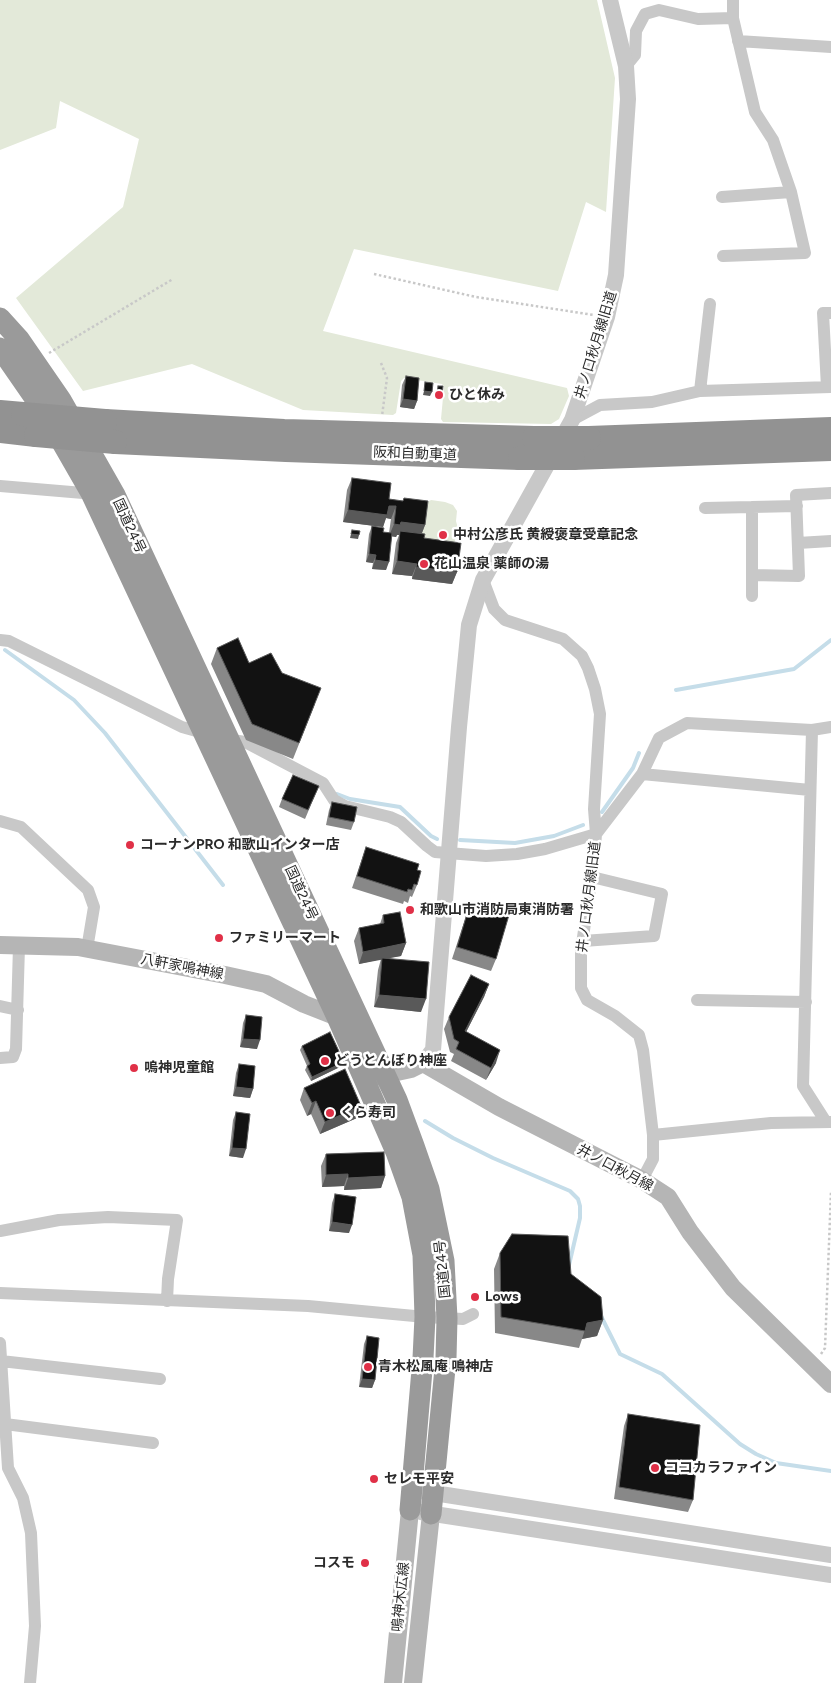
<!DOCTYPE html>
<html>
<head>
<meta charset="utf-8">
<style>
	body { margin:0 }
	canvas { display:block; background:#fff }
</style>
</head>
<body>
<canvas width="831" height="1683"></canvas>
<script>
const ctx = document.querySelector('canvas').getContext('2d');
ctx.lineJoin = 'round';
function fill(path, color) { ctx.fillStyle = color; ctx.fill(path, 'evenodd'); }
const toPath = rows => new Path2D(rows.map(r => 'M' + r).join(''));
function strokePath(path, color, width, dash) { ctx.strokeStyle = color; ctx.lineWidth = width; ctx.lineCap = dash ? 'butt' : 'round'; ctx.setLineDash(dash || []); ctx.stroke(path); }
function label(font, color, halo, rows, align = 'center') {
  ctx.font = font + ' Figtree,"Noto Sans JP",sans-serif'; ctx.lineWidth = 5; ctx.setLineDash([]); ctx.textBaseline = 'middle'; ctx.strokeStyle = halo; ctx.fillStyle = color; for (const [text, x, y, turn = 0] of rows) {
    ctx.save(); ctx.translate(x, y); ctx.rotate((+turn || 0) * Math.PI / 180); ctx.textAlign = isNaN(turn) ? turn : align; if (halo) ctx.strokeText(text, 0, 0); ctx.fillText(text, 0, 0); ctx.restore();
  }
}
const green = toPath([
	[0,0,597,0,615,78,606,212,586,202,558,291,354,249,323,331,567,388,569,396,559,419,551,424,443,422,441,419,444,387,442,384,404,378,401,381,396,413,393,415,303,410,192,364,83,391,16,298,123,207,139,139,60,101,56,128,0,150],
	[431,500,445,502,453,505,457,511,456,521,458,529,454,544,420,544,425,504]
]);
const stream = toPath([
	[5,650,74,700,105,733,223,885],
	[676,690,794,669,831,640],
	[337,794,350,799,400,807,431,836,437,839],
	[602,812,633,768,639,753],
	[460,840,515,843,554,836,583,825],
	[425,1121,453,1138,493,1158,570,1191,578,1199,580,1206,580,1218,569,1265],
	[601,1316,620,1354,662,1374,740,1444,756,1454,776,1463,831,1471]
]);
const path = toPath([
	[374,274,476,297,594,315],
	[49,353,173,279],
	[381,363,387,378,382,416],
	[821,1354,825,1348,831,1191]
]);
const minor = toPath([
	[738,41,831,47],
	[626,66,635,55,636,31,645,14,659,10,698,19,733,18],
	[722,197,791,192],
	[723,256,805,253,791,192,773,140,755,112,733,18,733,0],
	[827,387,823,313,831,313],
	[700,391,710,304],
	[572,420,600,405,652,402,700,391,831,387],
	[0,486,95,494],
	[797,506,752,507,752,575,799,576,796,495,831,493],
	[705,508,752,507],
	[798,543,831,541],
	[483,580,494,609,505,620,563,639,582,656,588,668,595,689,600,714,594,809,596,834,594,861,581,951,581,988,587,1000,615,1016,639,1035,643,1050,653,1135,653,1159,642,1180],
	[752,596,752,575],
	[0,640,9,641,182,727,207,734],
	[812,730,803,1086,826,1122],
	[226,739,245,742,323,783,334,800,345,806,390,817,401,822,427,846,435,852,486,856,517,854,545,849,596,834,642,774,659,738,687,723,812,730,831,727],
	[642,774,810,790],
	[0,821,21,827,88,890,94,907,87,949],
	[583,941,654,936,662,894,592,877],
	[697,1000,806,1002],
	[0,1006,18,1010],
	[0,1058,13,1057,16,1049,19,946],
	[653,1135,771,1123,831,1122],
	[0,1231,59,1220,108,1217,177,1220,168,1279,167,1301],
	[0,1293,308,1306,425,1317,463,1319,473,1314],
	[0,1343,8,1468,23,1498,31,1533,35,1626,30,1683],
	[1,1361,160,1379],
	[5,1424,153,1443]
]);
const tertiary = toPath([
	[423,1063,433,1050,459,727,469,625,483,580,572,420,607,317,616,275,628,99,626,66,610,0],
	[421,1491,831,1555],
	[421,1512,831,1575]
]);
const secondary = toPath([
	[0,945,78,947,225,975,266,984,304,1004,337,1017,346,1015],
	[374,1077,411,1069,423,1063,499,1107,642,1180,668,1197,690,1232,733,1288,831,1384],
	[393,1683,410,1510],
	[413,1683,431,1514]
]);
const trunk = toPath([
	[0,318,19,339,61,400,115,495,397,1100,414,1146,429,1189,444,1261,447,1318,446,1358,431,1514],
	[0,348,45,413,91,493,337,1017,396,1152,412,1197,423,1255,425,1317,423,1358,410,1510]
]);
const motorway = toPath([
	[0,412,23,414],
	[105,421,284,431,534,438],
	[0,431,36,435],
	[589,438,831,429],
	[115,442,286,450,520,458],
	[573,458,831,449]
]);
const motorwayBridge = toPath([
	[23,414,105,421],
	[36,435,115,442],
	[534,438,589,438],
	[520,458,573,458]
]);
const wall = toPath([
	[406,376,417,401,414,409,400,407,402,385],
	[352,478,389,499,403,501,404,498,425,525,422,533,424,538,457,572,452,584,412,579,412,576,392,574,396,543,399,535,397,535,396,537,392,536,386,570,372,569,373,563,366,562,369,534,372,526,383,532,389,533,391,519,386,518,383,527,343,522,347,490],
	[217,648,249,663,282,673,315,704,293,759,246,740,211,664],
	[319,786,305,819,279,807,282,799],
	[332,802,354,822,351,830,326,825,329,810],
	[366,847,417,870,417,885,412,897,410,896,408,903,404,901,403,904,352,888],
	[470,904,496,959,491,971,452,959],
	[383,915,406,943,401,956,388,958,421,1012,374,1007,378,970,381,959,359,964,354,941,359,928,380,924],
	[489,984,484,997,466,1032,496,1063,486,1080,451,1061,454,1054,450,1052,444,1029,449,1017],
	[246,1015,257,1049,240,1047,243,1023],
	[302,1046,344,1062,342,1066,311,1081,305,1070,307,1066,300,1050],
	[239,1064,253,1089,250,1098,233,1096,236,1073],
	[304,1088,357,1118,320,1134,311,1114,307,1116,300,1100],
	[236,1112,243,1158,229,1156,233,1120],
	[326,1154,385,1176,381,1188,344,1190,344,1186,322,1187,321,1166],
	[335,1194,349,1233,329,1231,332,1203],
	[500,1253,571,1274,603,1320,597,1336,582,1339,579,1348,495,1333,494,1269],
	[367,1336,375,1380,372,1388,359,1387,364,1344],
	[628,1414,693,1500,688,1512,614,1499,624,1426]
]);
const shadedWall = toPath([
	[424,391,432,392,430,396,423,395],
	[437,395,442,396,440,400,436,399],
	[403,399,417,401,414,409,400,407],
	[389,506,396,506,391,519,386,518,383,527,343,522,348,510],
	[401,522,425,525,420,538,400,531,399,535,397,535,396,537,389,536,394,524],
	[351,534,359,535,358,539,350,538],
	[369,554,376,555,373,563,366,562],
	[375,560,389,562,386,570,372,569],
	[397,561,417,564,412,576,392,574],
	[416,567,457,572,452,584,412,579],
	[406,943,401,956,359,964,363,952],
	[489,984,484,997,460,1044,465,1031],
	[379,995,426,999,421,1012,374,1007],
	[243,1039,260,1040,257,1049,240,1047],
	[500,1050,496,1063,486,1080,491,1068],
	[344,1062,342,1066,311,1081,312,1077],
	[236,1087,253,1089,250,1098,233,1096],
	[316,1101,311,1114,307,1116,312,1103],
	[361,1106,357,1118,320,1134,325,1122],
	[232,1148,246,1149,243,1158,229,1156],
	[348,1174,344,1186,322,1187,326,1175],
	[385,1176,381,1188,344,1190,348,1178],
	[332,1222,352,1225,349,1233,329,1231],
	[603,1320,597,1336,582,1339,587,1323],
	[362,1379,375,1380,372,1388,359,1387]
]);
const building = toPath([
	[406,376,419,378,417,401,403,399,406,376],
	[425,382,433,383,432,392,424,391,425,382],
	[438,386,443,386,442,396,437,395,438,386],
	[352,478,391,483,389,499,403,501,404,498,428,501,425,525,401,522,400,525,394,524,396,506,389,506,387,515,348,510,352,478],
	[372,526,384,528,383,532,392,533,389,562,375,560,376,555,369,554,372,526],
	[352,530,360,531,359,535,351,534,352,530],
	[400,531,425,534,424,538,461,543,457,572,416,567,417,564,397,561,400,531],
	[238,638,249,663,271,653,282,673,321,688,299,743,252,724,217,648,238,638],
	[293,775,319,786,308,810,282,799,293,775],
	[332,802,357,807,354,822,329,817,332,802],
	[366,847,419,864,417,870,421,871,417,885,414,884,412,890,408,889,407,892,357,876,366,847],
	[470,904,509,915,496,959,457,947,470,904],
	[400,912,406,943,363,952,359,928,384,923,383,915,400,912],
	[382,958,429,962,426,999,379,995,382,958],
	[471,975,489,984,465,1031,500,1050,491,1068,456,1049,459,1042,454,1039,449,1017,471,975],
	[246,1015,262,1017,260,1040,243,1039,246,1015],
	[330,1032,344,1062,312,1077,307,1066,310,1064,302,1046,330,1032],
	[239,1064,255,1066,253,1089,236,1087,239,1064],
	[345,1069,361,1106,325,1122,316,1101,312,1103,304,1088,345,1069],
	[236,1112,250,1114,246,1149,232,1148,236,1112],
	[384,1152,385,1176,348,1178,348,1174,326,1175,326,1154,384,1152],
	[335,1194,356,1197,352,1225,332,1222,335,1194],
	[512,1234,568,1236,571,1274,601,1297,603,1320,587,1323,585,1331,501,1317,500,1253,512,1234],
	[367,1336,379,1338,375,1380,362,1379,367,1336],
	[628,1414,700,1425,693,1500,619,1487,628,1414]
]);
const markers = [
	[439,395,5,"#e03047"],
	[443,535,5,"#e03047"],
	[424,564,5,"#e03047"],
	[130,845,5,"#e03047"],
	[410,910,5,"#e03047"],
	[219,938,5,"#e03047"],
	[325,1061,5,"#e03047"],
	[134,1068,5,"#e03047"],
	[330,1113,5,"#e03047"],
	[475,1297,5,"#e03047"],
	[368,1367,5,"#e03047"],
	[655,1468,5,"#e03047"],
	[374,1479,5,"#e03047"],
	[365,1563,5,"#e03047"]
];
const streetNames = [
	["井ノ口秋月線旧道",596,345,-73],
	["阪和自動車道",415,454,2],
	["国道24号",129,526,65],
	["国道24号",301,893,65],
	["井ノ口秋月線旧道",589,897,-83],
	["八軒家鳴神線",182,967,11],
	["井ノ口秋月線",615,1168,28],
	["国道24号",443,1269,-96],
	["鳴神木広線",401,1597,-84]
];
const poiNames = [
	["ひと休み",449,395],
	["中村公彦氏 黄綬褒章受章記念",453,535],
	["花山温泉 薬師の湯",434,564],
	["コーナンPRO 和歌山インター店",140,845],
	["和歌山市消防局東消防署",420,910],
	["ファミリーマート",229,938],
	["どうとんぼり神座",335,1061],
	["嗚神児童館",144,1068],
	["くら寿司",340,1113],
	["Lows",485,1297],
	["青木松風庵 鳴神店",378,1367],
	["ココカラファイン",665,1468],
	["セレモ平安",384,1479],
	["コスモ",355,1563,"right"]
];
fill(green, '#e3e9d9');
strokePath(stream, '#c5dde9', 4);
strokePath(path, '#c8c8c8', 2.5, [2.5, 2.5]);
strokePath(minor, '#c8c8c8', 12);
strokePath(tertiary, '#c8c8c8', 16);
strokePath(secondary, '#b5b5b5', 18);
strokePath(trunk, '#9a9a9a', 21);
strokePath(motorway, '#929292', 24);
strokePath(motorwayBridge, '#929292', 24);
fill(wall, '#888');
fill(shadedWall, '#595959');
fill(building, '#121212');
strokePath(building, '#595959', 1);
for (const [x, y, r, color] of markers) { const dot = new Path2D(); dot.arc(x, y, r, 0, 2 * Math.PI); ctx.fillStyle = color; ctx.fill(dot); strokePath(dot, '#fff', 2); }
label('14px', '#2b2b2b', '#fff', streetNames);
label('bold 14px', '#2b2b2b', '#fff', poiNames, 'left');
</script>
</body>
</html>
